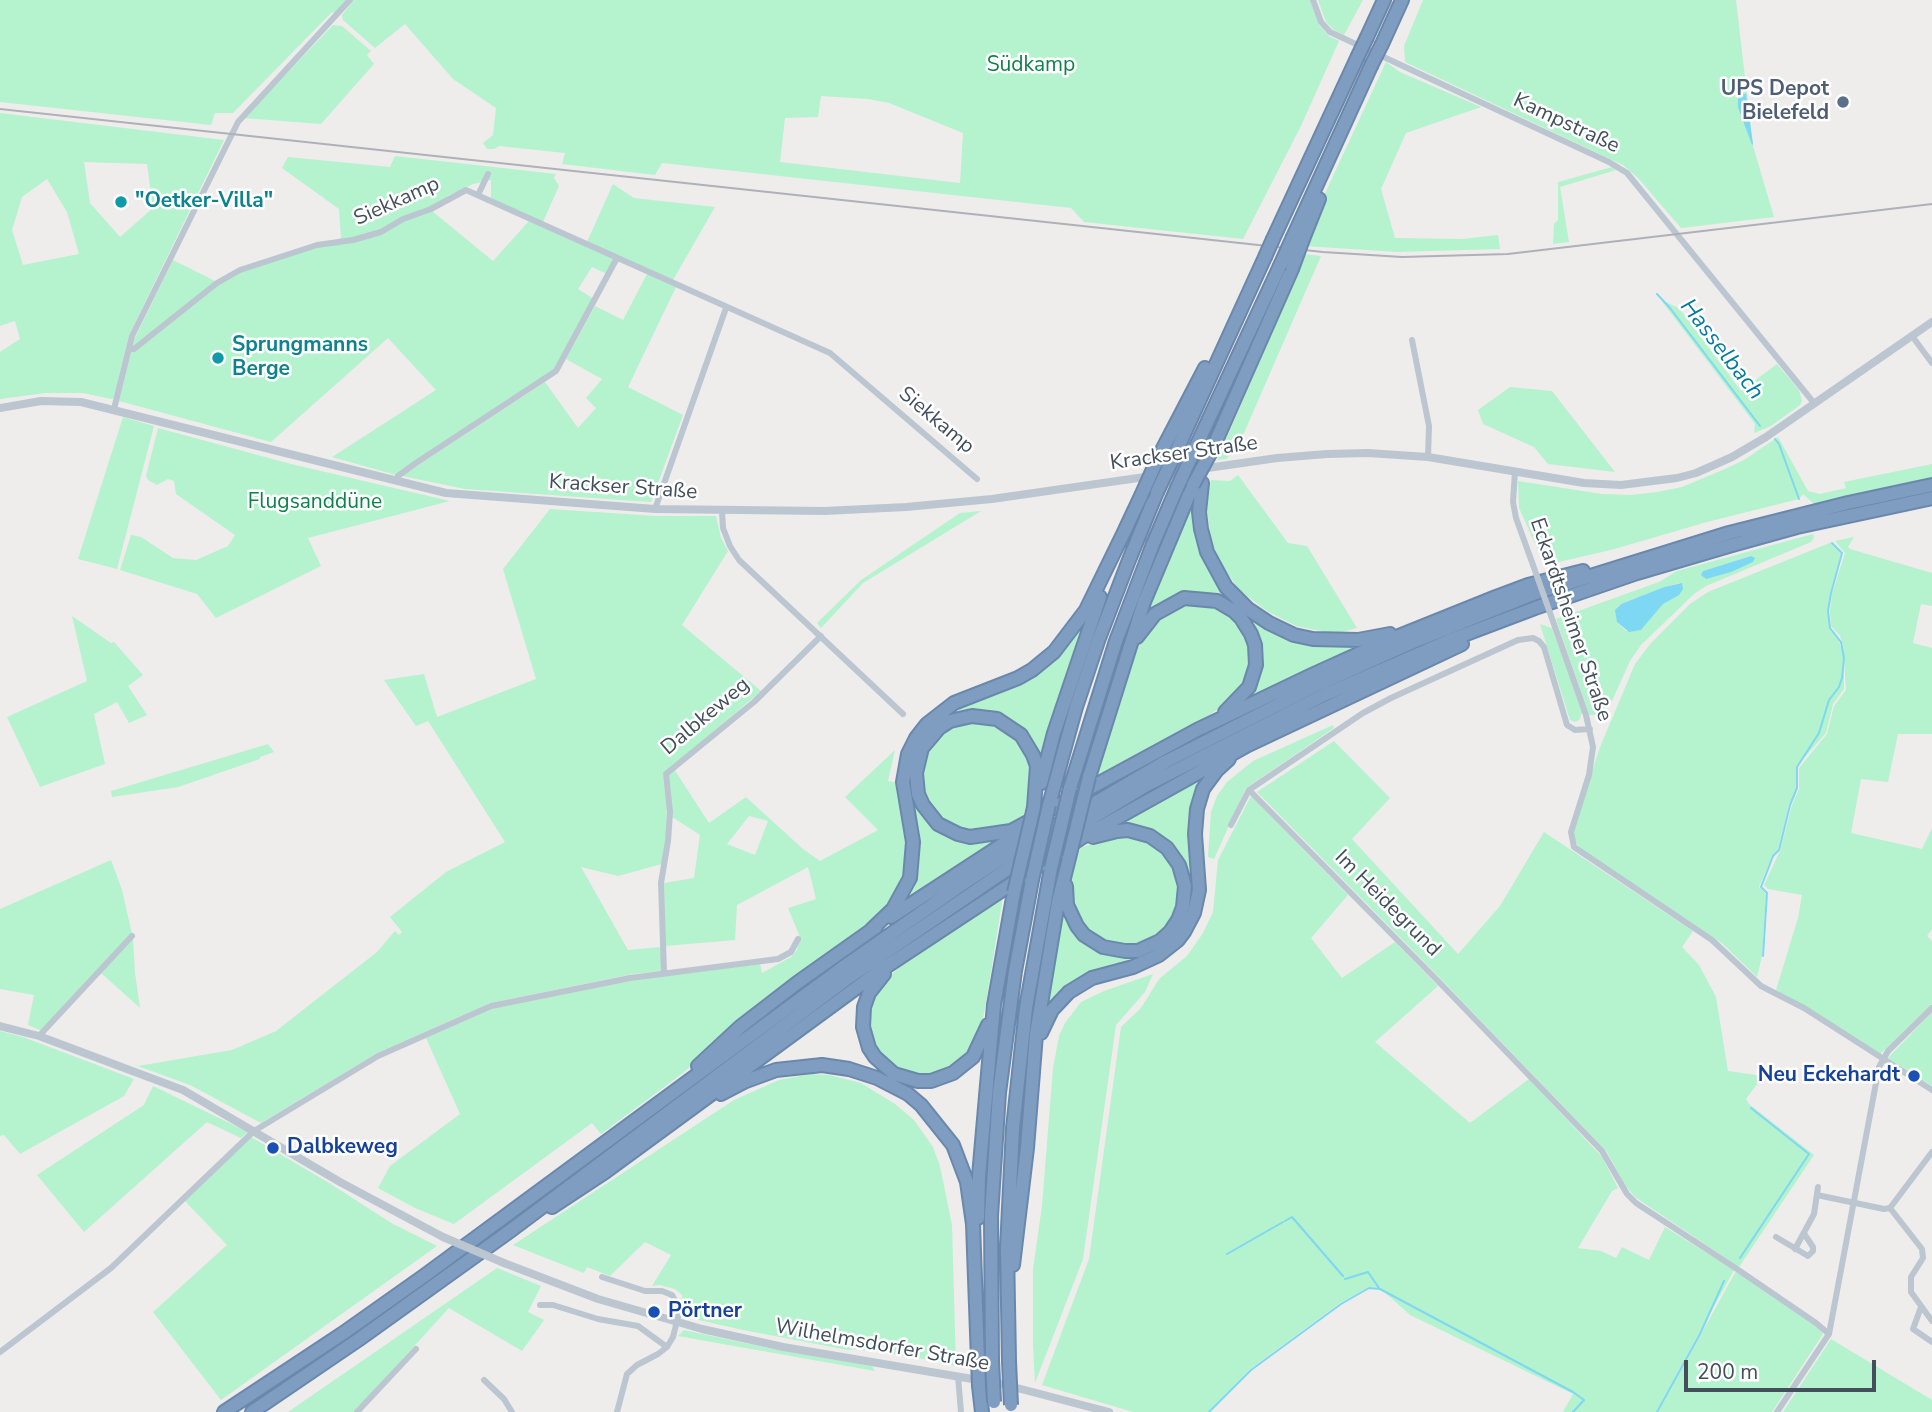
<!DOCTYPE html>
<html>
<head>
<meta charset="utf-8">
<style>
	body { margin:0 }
	#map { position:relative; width:1932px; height:1412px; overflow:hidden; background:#efecec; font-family:"Nunito Sans",sans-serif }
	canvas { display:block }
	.scale { position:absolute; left:1684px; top:1360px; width:192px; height:32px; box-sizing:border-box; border:4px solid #434f5b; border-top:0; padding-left:9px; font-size:21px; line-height:24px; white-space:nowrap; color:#434f5b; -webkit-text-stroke:5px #fff; paint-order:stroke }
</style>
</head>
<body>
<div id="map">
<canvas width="1932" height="1412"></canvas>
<div class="scale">200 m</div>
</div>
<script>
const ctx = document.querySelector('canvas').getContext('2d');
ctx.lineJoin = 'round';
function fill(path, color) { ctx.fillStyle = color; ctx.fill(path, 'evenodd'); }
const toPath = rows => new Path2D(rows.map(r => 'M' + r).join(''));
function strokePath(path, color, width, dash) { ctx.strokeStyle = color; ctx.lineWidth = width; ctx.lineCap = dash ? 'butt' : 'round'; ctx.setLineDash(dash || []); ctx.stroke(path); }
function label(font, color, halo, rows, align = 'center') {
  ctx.font = font + ' "Nunito Sans",sans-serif'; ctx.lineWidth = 5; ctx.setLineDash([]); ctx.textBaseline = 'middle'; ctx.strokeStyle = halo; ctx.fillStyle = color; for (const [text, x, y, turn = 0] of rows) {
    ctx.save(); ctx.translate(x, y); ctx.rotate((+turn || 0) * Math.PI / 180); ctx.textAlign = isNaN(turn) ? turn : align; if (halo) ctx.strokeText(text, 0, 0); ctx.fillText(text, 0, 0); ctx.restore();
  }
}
const green = toPath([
	[0,0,347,0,336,14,332,12,233,113,215,113,211,125,0,102],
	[354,0,1310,0,1319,25,1329,36,1339,41,1301,126,1243,239,1084,222,1071,208,662,163,655,175,562,164,565,153,499,146,494,149,487,149,483,143,493,135,496,108,453,79,405,24,375,48,343,20,342,15],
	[821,96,868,99,889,103,963,133,960,183,780,162,785,118,818,117],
	[1318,0,1363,0,1344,35,1334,30,1326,22],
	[1423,0,1736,0,1753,146,1774,217,1681,228,1638,178,1623,165,1405,62,1404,46],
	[333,25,342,26,371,51,367,55,374,64,321,124,244,118],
	[1386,62,1400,72,1481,107,1406,133,1381,189,1395,238,1462,239,1498,235,1500,249,1397,252,1305,246,1321,202],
	[0,113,224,140,129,335,114,398,111,399,83,393,45,393,0,399,0,352,20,339,15,321,0,326],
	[84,162,147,164,153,208,120,237,90,203],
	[47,179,67,212,79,254,23,265,12,230,22,197],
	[395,156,556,174,554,178,559,186,543,222,491,199,491,180,473,184,447,196,449,200,432,211,493,261,529,221,614,259,607,274,592,267,578,289,594,299,555,370,396,475,332,457,436,390,388,338,271,442,119,401,134,340,173,260,215,281,241,267,341,238,339,209,282,168,288,157,390,167],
	[1612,167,1616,170,1560,187,1569,242,1553,244,1554,224,1558,220,1558,182],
	[613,184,634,198,715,207,673,280,587,242],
	[1302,254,1321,256,1237,449,1226,459,1217,460,1264,352],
	[647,274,676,287,628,387,683,415,651,502,465,489,402,476,545,382,578,428,596,408,586,398,602,379,566,359,595,306,623,320],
	[1661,300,1679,308,1741,391,1777,364,1799,390,1802,401,1800,405,1771,426,1754,433,1755,424],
	[1510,387,1552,391,1615,472,1548,464,1534,447,1483,424,1478,410],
	[123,417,154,426,117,569,78,559],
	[158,428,291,464,450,501,308,538,321,566,216,618,197,594,120,570,131,535,141,537,173,558,196,560,228,546,235,535,176,494,174,481,168,479,157,485,148,480,146,476],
	[1778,437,1808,491,1820,494,1846,488,1844,482,1932,464,1932,479,1814,504,1803,494,1799,499,1707,522,1611,550,1545,565,1519,508,1518,481,1602,494,1631,495,1657,492,1682,487,1725,469,1744,460],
	[1238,475,1288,543,1307,546,1357,628,1342,632,1326,632,1296,626,1267,611,1238,589,1218,558,1211,539,1206,502,1211,480,1230,481],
	[1195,493,1194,507,1235,603,1327,645,1363,645,1242,703,1261,656,1233,605,1213,594,1194,593,1176,596,1160,603,1145,618],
	[550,509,656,516,716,516,721,538,728,551,682,625,761,691,663,775,667,808,666,840,662,864,618,876,581,867,628,950,661,947,662,971,633,974,490,1003,377,1053,261,1123,190,1085,132,1064,138,1066,232,1050,276,1031,377,952,395,931,399,935,402,932,390,917,446,872,505,842,428,721,416,726,384,680,424,674,437,717,536,679,503,569],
	[981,511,863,583,821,628,817,623,861,580,960,513],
	[1813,534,1814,537,1811,542,1706,586,1694,594,1641,645,1630,661,1612,701,1600,715,1589,715,1556,619,1659,582,1677,571],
	[1751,556,1753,562,1705,579,1703,571],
	[1680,583,1641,630,1626,631,1617,622,1617,607,1621,604,1664,587],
	[1854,537,1848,547,1850,549,1932,573,1932,606,1921,604,1913,643,1932,648,1932,734,1898,734,1888,782,1861,779,1851,833,1922,849,1932,828,1932,929,1927,936,1932,941,1932,1004,1880,1054,1776,990,1798,918,1802,895,1768,889,1764,885,1780,851,1792,805,1799,789,1799,768,1827,734,1834,706,1846,690,1843,645,1840,636,1831,626,1830,611,1832,594,1845,553,1835,541],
	[1832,542,1841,553,1830,593,1828,612,1830,628,1838,637,1844,659,1844,689,1833,704,1826,733,1796,767,1797,788,1789,804,1778,849,1772,856,1759,887,1766,894,1762,956,1757,977,1723,944,1580,848,1576,843,1573,831,1600,747,1635,664,1651,643,1690,604,1708,592],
	[1186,603,1217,605,1231,615,1243,628,1250,645,1251,664,1246,683,1236,696,1204,719,1096,777,1124,680,1138,643,1159,616],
	[72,616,111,643,114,642,143,675,128,686,147,715,129,723,117,702,94,714,105,764,40,787,7,717,87,681],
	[1085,623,1040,763,999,715,934,725,952,712,1064,649],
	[1540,624,1552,628,1583,711,1579,720,1575,722,1570,720],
	[965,720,995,721,1016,737,1028,759,1031,778,1027,802,1022,821,1014,826,981,833,965,831,950,825,939,817,927,802,922,790,920,774,923,757,938,735],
	[1333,725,1334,728,1246,788,1214,859,1208,857,1211,812,1217,796,1227,782,1253,761],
	[1334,741,1390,798,1352,839,1458,954,1500,906,1544,832,1693,931,1682,947,1699,965,1716,997,1728,1071,1763,1076,1746,1099,1749,1104,1814,1155,1739,1267,1635,1197,1625,1185,1607,1152,1441,979,1257,792],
	[268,744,274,752,260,757,260,759,178,787,112,797,111,791],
	[895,750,888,781,899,783,910,847,908,869,897,899,878,918,726,1035,683,1073,601,1134,592,1123,454,1224,415,1208,378,1188,390,1166,460,1114,426,1038,490,1009,627,981,760,964,762,973,791,957,797,950,800,937,788,908,816,899,808,867,737,905,735,940,665,946,664,883,694,878,700,835,672,817,669,775,674,769,709,823,746,797,803,849,820,861,878,830,845,797],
	[749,816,768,821,755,855,727,844],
	[911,757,912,785,941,830,1003,838,907,901,916,883,919,861,918,838,907,772],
	[1207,776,1197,794,1192,816,1194,897,1191,909,1179,933,1153,954,1077,981,1059,995,1046,1013,1043,1013,1062,914,1080,938,1099,952,1122,957,1142,954,1156,948,1179,928,1185,916,1191,887,1181,856,1172,845,1159,835,1114,824,1180,788],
	[1251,796,1348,895,1311,938,1342,978,1395,942,1438,986,1375,1042,1470,1123,1529,1079,1602,1157,1618,1188,1612,1191,1578,1248,1601,1251,1616,1258,1622,1247,1649,1260,1665,1227,1734,1270,1656,1412,1563,1412,1573,1394,1410,1315,1380,1288,1369,1287,1340,1303,1250,1369,1208,1412,1133,1412,1042,1385,1089,1259,1121,1027,1141,1008,1159,979,1187,956,1203,933,1213,912,1218,860],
	[1115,836,1145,839,1168,855,1175,866,1181,892,1175,918,1158,937,1138,946,1114,946,1094,937,1083,926,1071,898,1071,879,1080,848],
	[111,860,122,890,132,934,42,1031,28,1025,34,995,0,989,0,909],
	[1003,896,986,1003,982,1023,973,1046,962,1060,934,1074,918,1075,902,1071,885,1061,870,1034,870,1013,873,996,883,982,900,967],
	[133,939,135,973,140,1008,101,973],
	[1153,974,1145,992,1116,1025,1083,1259,1035,1383,1033,1345,1033,1269,1042,1206,1053,1068,1059,1036,1065,1023,1081,1002,1104,991],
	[1932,1012,1932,1086,1888,1058],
	[0,1031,23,1037,134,1079,124,1096,20,1154,4,1135,0,1136],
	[811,1074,829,1075,861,1083,895,1104,914,1120,933,1147,940,1166,952,1225,956,1366,929,1360,858,1349,848,1350,743,1330,686,1317,682,1295,675,1289,660,1285,652,1286,671,1255,645,1242,610,1276,587,1267,584,1273,513,1245,734,1100,779,1080],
	[153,1086,248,1132,241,1138,207,1122,84,1232,37,1175,144,1105],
	[251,1137,329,1183,393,1224,437,1246,221,1400,153,1312,227,1245,185,1201],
	[497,1268,541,1286,528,1312,544,1320,522,1351,449,1308,354,1412,288,1412],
	[1736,1271,1821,1330,1823,1334,1772,1412,1658,1412],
	[684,1330,772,1349,872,1366,875,1371,678,1336],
	[1831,1339,1932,1400,1932,1412,1783,1412]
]);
const water = toPath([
	[1746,93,1753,144,1752,145,1738,107,1738,99],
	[1751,556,1755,558,1753,562,1731,572,1706,579,1701,575,1703,571],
	[1682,583,1683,589,1679,595,1663,604,1641,630,1629,632,1617,622,1615,610,1621,604,1664,587]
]);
const stream = toPath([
	[1657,294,1670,308,1760,426],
	[1775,439,1779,444,1799,499],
	[1763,956,1767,893,1761,887,1773,856,1779,850,1790,805,1797,788,1797,767,1819,733,1829,700,1839,687,1842,678,1844,658,1841,642,1830,628,1828,611,1831,593,1842,553,1832,543],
	[1285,1221,1292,1217,1343,1276],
	[1227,1254,1283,1222],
	[1740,1258,1809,1154,1751,1108],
	[1345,1279,1368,1272,1379,1288],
	[1209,1412,1251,1370,1341,1304,1369,1288,1380,1289,1573,1392,1584,1400,1573,1412],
	[1657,1412,1700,1334,1724,1281]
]);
const minor = toPath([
	[1313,0,1321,22,1330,32,1609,162,1627,173,1814,403],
	[478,195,488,174],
	[1912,336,1932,363],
	[1412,340,1429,426,1428,457],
	[129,349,134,349,217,283,240,270,317,245,353,240,381,232,403,219,431,209,466,190,830,353,977,479],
	[114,409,132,336,238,122,350,0],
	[1515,471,1513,502,1516,518,1533,565],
	[395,481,398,476,416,463,556,371,617,258],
	[655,509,726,308],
	[722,511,723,528,730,546,739,560,903,714],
	[1555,627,1586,715,1593,747,1589,775,1571,832,1574,847,1712,940,1761,986,1804,1008,1932,1090],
	[1249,790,1438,981,1602,1151,1627,1194,1636,1203,1737,1269,1816,1323,1829,1334],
	[1231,825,1249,790,1363,713,1391,698,1518,640,1533,638,1539,641,1544,647,1567,725,1575,730,1590,729],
	[664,973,661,883,668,841,670,812,666,774,754,702,821,636],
	[39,1036,132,936],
	[1817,1195,1884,1209,1890,1208,1932,1152],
	[1890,1208,1922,1249,1923,1258,1911,1277,1911,1292,1932,1321],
	[1776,1237,1808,1256,1813,1251,1813,1247,1805,1235],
	[1795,1249,1814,1214,1818,1187],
	[602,1277,645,1291,662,1291,672,1295,680,1309,673,1337,667,1347,658,1354,637,1365,627,1374,617,1412],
	[540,1305,553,1305,598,1319,638,1326,667,1347],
	[1921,1307,1913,1329,1932,1342],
	[0,1352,111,1268,254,1131,378,1056,491,1006,630,978,778,959,791,952,798,939],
	[958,1376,961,1412],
	[484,1380,504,1399,512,1412],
	[357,1412,416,1349],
	[1777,1412,1829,1334,1879,1067,1888,1051,1932,1008]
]);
const tertiary = toPath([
	[0,408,41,401,81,402,446,493,655,509,824,511,906,507,992,499,1277,458,1327,454,1368,453,1428,457,1584,483,1621,485,1677,478,1696,473,1732,457,1766,437,1932,322],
	[0,1026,39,1036,183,1090,340,1182,443,1237],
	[504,1263,598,1299,702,1329,783,1347,1002,1384,1109,1412]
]);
const motorway = toPath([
	[1367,37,1384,0],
	[1382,44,1402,0],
	[1293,237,1371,66],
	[1273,239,1357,58],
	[1303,239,1319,199],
	[1212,450,1292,269],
	[1193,453,1279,268],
	[1174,456,1265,257],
	[1158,458,1205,368],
	[1202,483,1199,512,1201,529,1207,552,1226,587,1248,609,1269,623,1294,635,1313,639,1358,640,1390,634],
	[1125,530,1141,496],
	[1137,637,1155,614,1184,598,1217,601,1234,611,1241,618,1251,634,1255,645,1256,665,1249,687,1225,712],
	[1089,777,1144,602,1193,485],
	[1041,783,1054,733,1100,597],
	[1070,788,1116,641,1153,544,1177,488],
	[1049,805,1076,707,1098,641,1129,560,1157,492],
	[1034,807,1037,766,1033,755,1021,735,997,719,972,716,950,721,939,728,922,748,916,773,918,794,923,805,938,824,958,834,970,837,1011,831,1197,730,1312,675,1389,640,1496,597,1528,585,1583,571],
	[1066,886,1067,905,1077,926,1084,935,1103,947,1125,951,1138,951,1160,941,1170,932,1178,920,1183,907,1185,886,1179,865,1167,848,1150,836,1128,830,1117,831,1093,837],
	[891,917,1020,833],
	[871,930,893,909,910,878,913,842,903,782,908,754,916,738,927,724,954,703,1018,678,1032,670,1054,652,1086,610,1128,524],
	[884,974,869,993,864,1007,863,1027,869,1048,875,1057,894,1074,918,1081,931,1081,953,1073,973,1057,988,1025],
	[1041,1033,1052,1010,1069,992,1092,978,1133,967,1159,955,1178,940,1184,932,1194,913,1199,890,1195,834,1197,809,1203,789,1217,770,1229,759],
	[698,1066,740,1027,797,983,876,927],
	[721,1094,746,1081,776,1070,822,1065,849,1069,877,1078,908,1094,921,1105,953,1145,967,1182,973,1224,978,1360],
	[552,1207,605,1172,878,972,1081,838,1248,745,1462,644],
	[978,1218,979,1176,994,1005,1014,892],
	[1013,1265,1027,1148,1036,1034,1058,902,1069,858],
	[992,1361,991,1216,999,1093,1015,971,1032,880],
	[1009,1361,1007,1248,1013,1128,1026,1008,1051,868],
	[979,1386,982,1412],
	[224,1412,342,1334,424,1276,842,968,961,885,1016,849,1165,762,1319,684,1413,642,1536,593,1729,533,1848,503,1932,485],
	[252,1412,358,1340,510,1231,848,978,1012,866,1145,786,1324,695,1453,639,1535,608,1637,573,1732,545,1797,527,1932,498]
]);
const rail = toPath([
	[0,109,1323,252,1402,257,1508,254,1932,204]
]);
const minorBridge = toPath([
	[1533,565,1555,627]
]);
const tertiaryBridge = toPath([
	[443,1237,504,1263]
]);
const motorwayBridge = toPath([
	[1357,58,1367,37],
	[1371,66,1382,44],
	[1265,257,1273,239],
	[1279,268,1293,237],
	[1292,269,1303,239],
	[1193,485,1212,450],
	[1177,488,1193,453],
	[1157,492,1174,456],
	[1141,496,1158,458],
	[1069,858,1089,777],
	[1051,868,1070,788],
	[1032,880,1049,805],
	[1014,892,1034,807],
	[978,1360,979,1386],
	[992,1361,994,1402],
	[1009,1361,1011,1405]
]);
const markers = [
	[1843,102,7,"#5c6f8a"],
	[121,202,7,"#0f9aa8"],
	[218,358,7,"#0f9aa8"],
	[1914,1076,7,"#1a4fb4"],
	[273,1148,7,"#1a4fb4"],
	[654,1312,7,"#1a4fb4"]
];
const parkNames = [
	["Südkamp",1031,66],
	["Flugsanddüne",315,503]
];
const serviceNames = [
	["UPS Depot",1829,90],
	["Bielefeld",1829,114]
];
const streetNames = [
	["Kampstraße",1566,124,25],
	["Siekkamp",397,202,-24],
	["Siekkamp",936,421,40],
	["Krackser Straße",1184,454,-8],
	["Krackser Straße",623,488,4],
	["Eckardtsheimer Straße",1570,620,71],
	["Dalbkeweg",706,717,-40],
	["Im Heidegrund",1387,904,45],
	["Wilhelmsdorfer Straße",882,1346,10]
];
const cultureNames = [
	["\"Oetker-Villa\"",135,202],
	["Sprungmanns",232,346],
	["Berge",232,370]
];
const transitNames = [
	["Neu Eckehardt",1900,1076,"right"],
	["Dalbkeweg",287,1148],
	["Pörtner",668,1312]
];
const waterNames = [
	["Hasselbach",1721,350,52]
];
fill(green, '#b5f2ce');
fill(water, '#7ed8f3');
strokePath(stream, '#7ed8f3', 2);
strokePath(motorway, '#6a88ac', 16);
strokePath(minor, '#bbc6d0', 6);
strokePath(tertiary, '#bbc6d0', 8);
strokePath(motorway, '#7f9dc0', 12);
strokePath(rail, '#aeb1b8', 2);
strokePath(motorwayBridge, '#6a88ac', 16, []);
strokePath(minorBridge, '#bbc6d0', 6);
strokePath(tertiaryBridge, '#bbc6d0', 8);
strokePath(motorwayBridge, '#7f9dc0', 12);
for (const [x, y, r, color] of markers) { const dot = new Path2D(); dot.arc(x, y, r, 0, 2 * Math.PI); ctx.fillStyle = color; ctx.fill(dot); strokePath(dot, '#fff', 2.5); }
label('21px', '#0e824b', '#fff', parkNames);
label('bold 21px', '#4e5e75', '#fff', serviceNames, 'right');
label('21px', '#434f5b', '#fff', streetNames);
label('bold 21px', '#0d838f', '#fff', cultureNames, 'left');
label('bold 21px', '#164399', '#fff', transitNames, 'left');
label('italic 23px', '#027ba1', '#fff', waterNames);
</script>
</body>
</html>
